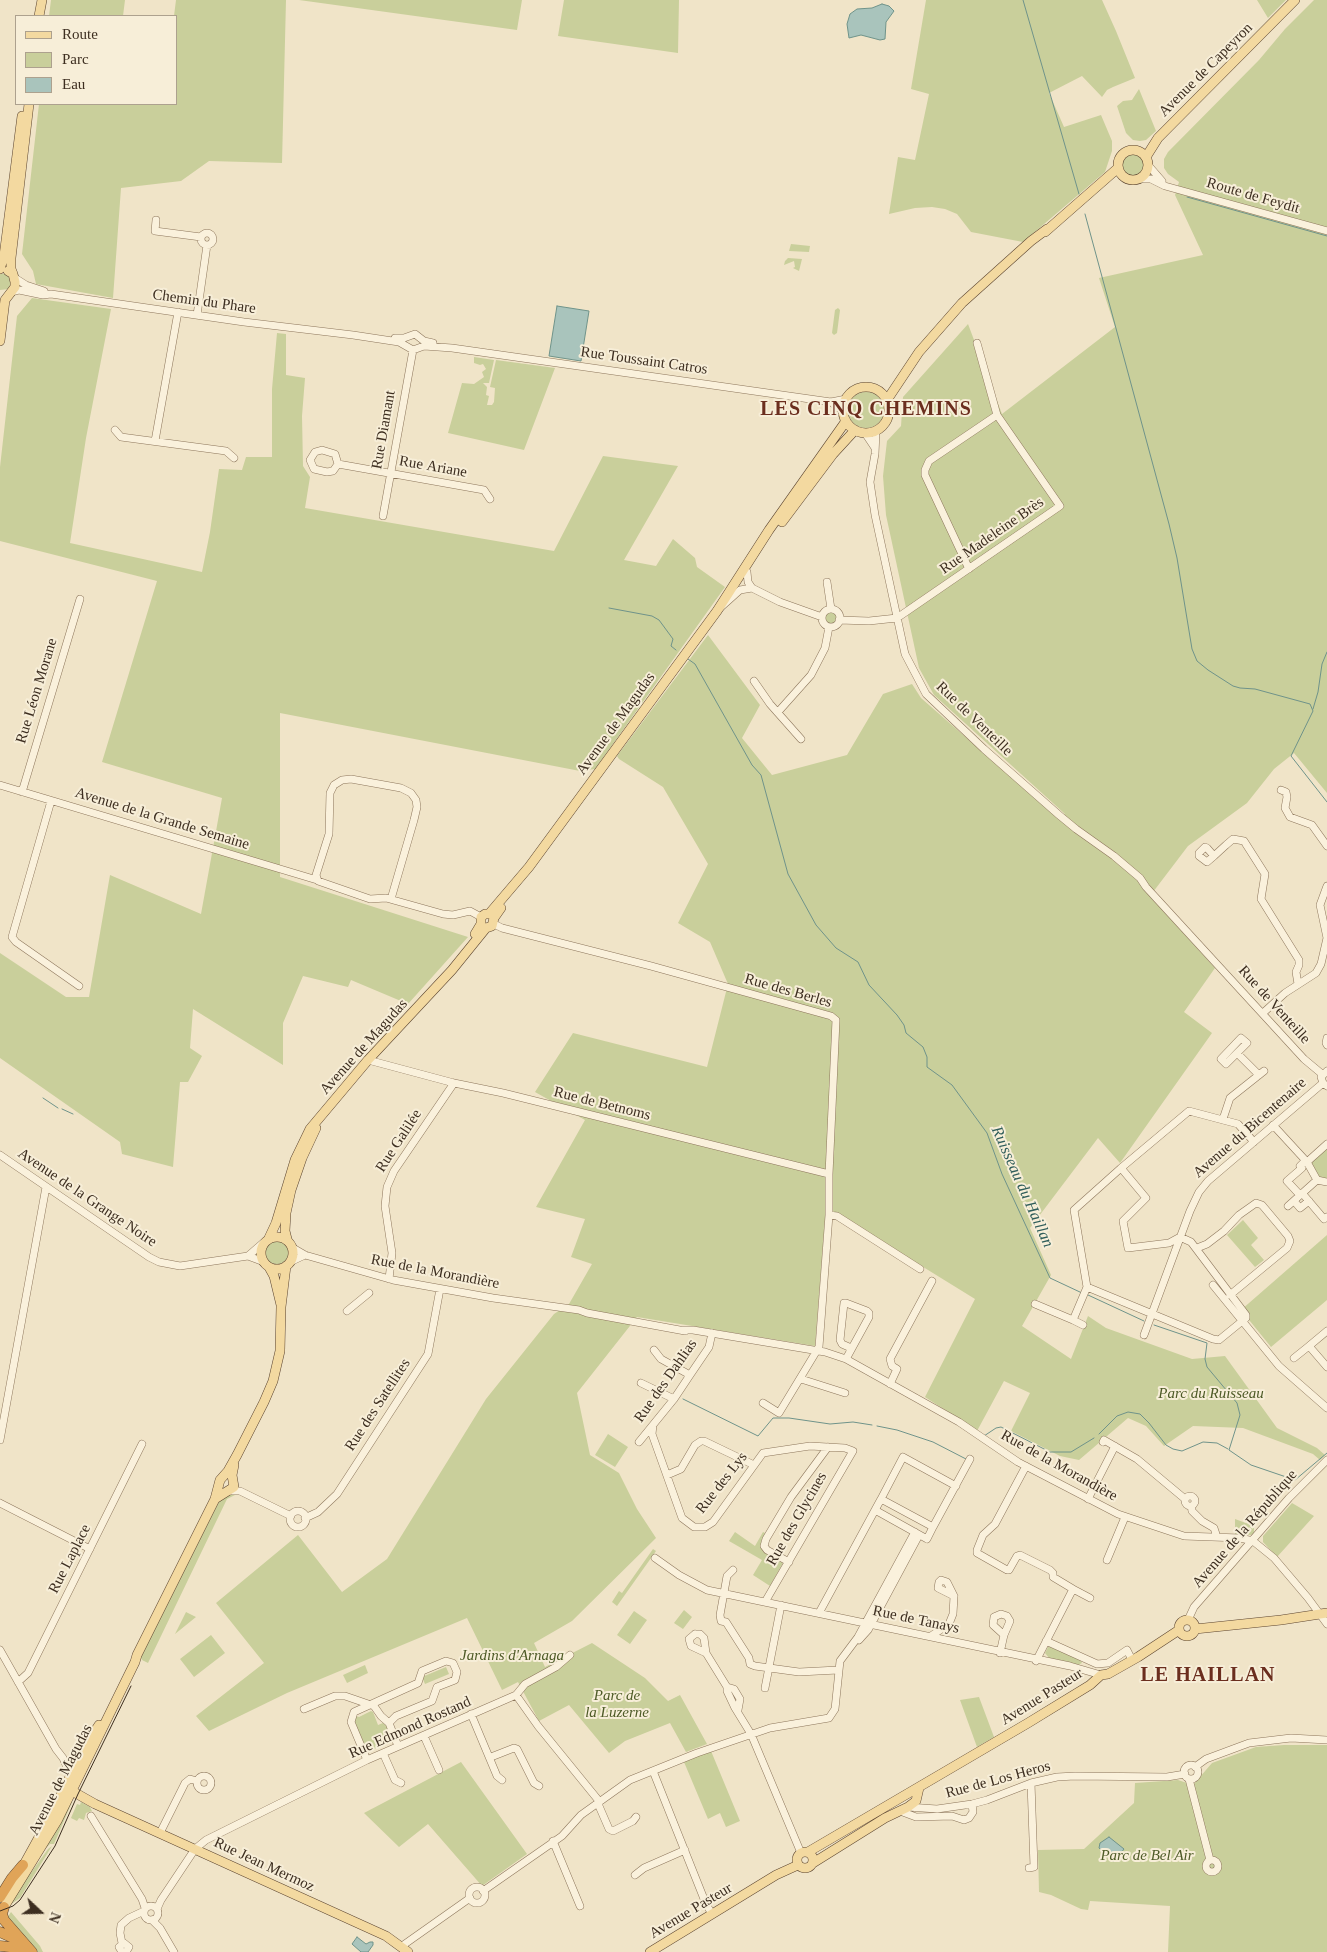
<!DOCTYPE html>
<html>
<head>
<meta charset="utf-8">
<style>
	body { margin:0 }
	#map { position:relative; width:1327px; height:1952px; overflow:hidden; background:#f0e4c8; font-family:Georgia,serif }
	canvas { display:block }
	.legend { position:absolute; left:15px; top:15px; width:162px; height:90px; box-sizing:border-box; background:#f7eed8; border:1px solid #ada18e; margin:0; padding:6px 9px; list-style:none; font-size:15px; color:#3d2e20 }
	.legend li { display:flex; align-items:center; gap:10px; height:25px }
	.legend b { width:25px; border:1px solid #ada18e }
	.north { position:absolute; left:15px; top:1887px; width:50px; height:50px; -webkit-text-stroke:4px #f7eed8; paint-order:stroke; rotate:111deg; font-size:14px; font-weight:700; line-height:20px; text-align:center; color:#3d2e20 }
	.north::after { content:''; display:block; margin:auto; width:18px; height:22px; background:#3d2e20; clip-path:polygon(50% 0,100% 100%,50% 72%,0 100%) }
</style>
</head>
<body>
<div id="map">
<canvas width="1327" height="1952"></canvas>
<ul class="legend">
<li><b style="height:6px;background:#f3d9a0"></b>Route</li>
<li><b style="height:14px;background:#c9cf9b"></b>Parc</li>
<li><b style="height:14px;background:#a9c4bc"></b>Eau</li>
</ul>
<div class="north">N</div>
</div>
<script>
const ctx = document.querySelector('canvas').getContext('2d');
ctx.lineJoin = 'round';
function fill(path, color) { ctx.fillStyle = color; ctx.fill(path, 'evenodd'); }
const toPath = rows => new Path2D(rows.map(r => 'M' + r).join(''));
function strokePath(path, color, width, dash) { ctx.strokeStyle = color; ctx.lineWidth = width; ctx.lineCap = dash ? 'butt' : 'round'; ctx.setLineDash(dash || []); ctx.stroke(path); }
function label(font, color, halo, rows, align = 'center') {
  ctx.font = font + ' Georgia,serif'; ctx.lineWidth = 4; ctx.setLineDash([]); ctx.textBaseline = 'middle'; ctx.strokeStyle = halo; ctx.fillStyle = color; for (const [text, x, y, turn = 0] of rows) {
    ctx.save(); ctx.translate(x, y); ctx.rotate((+turn || 0) * Math.PI / 180); ctx.textAlign = isNaN(turn) ? turn : align; if (halo) ctx.strokeText(text, 0, 0); ctx.fillText(text, 0, 0); ctx.restore();
  }
}
const green = toPath([
	[51,0,125,0,123,16,49,16],
	[176,0,286,0,282,163,209,161,181,181,121,188,113,298,36,284,33,271,22,254,39,104,176,104,176,16,174,16],
	[299,0,522,0,517,30],
	[564,0,679,0,678,53,558,36],
	[926,0,1102,0,1116,31,1135,78,1113,87,1107,90,1102,97,1082,76,1049,93,1064,127,1101,115,1112,141,1112,151,1105,172,1023,242,971,232,957,214,945,209,932,207,915,208,889,214,898,157,915,160,929,94,911,89],
	[1257,0,1286,0,1268,18],
	[1314,0,1327,0,1327,793,1294,753,1274,769,1247,803,1188,846,1150,896,1215,968,1184,1012,1212,1033,1120,1163,1098,1138,1030,1228,1051,1275,1022,1326,1071,1359,1088,1316,1106,1328,1192,1359,1225,1356,1277,1428,1317,1448,1325,1455,1320,1460,1313,1454,1243,1428,1193,1426,1164,1446,1146,1426,1128,1418,1079,1460,1060,1456,1011,1431,1030,1393,1004,1381,977,1431,925,1397,975,1299,826,1207,815,1346,637,1317,577,1393,590,1455,619,1473,637,1509,656,1538,572,1621,534,1643,545,1667,592,1643,645,1678,668,1701,680,1695,707,1744,686,1752,670,1723,625,1741,609,1753,569,1705,539,1721,518,1682,502,1690,467,1618,287,1693,209,1731,196,1716,264,1663,216,1603,298,1535,342,1592,387,1559,486,1399,554,1314,569,1304,592,1264,571,1257,585,1219,536,1207,585,1120,535,1092,573,1033,707,1067,728,984,710,942,678,923,708,864,663,787,619,759,617,756,708,635,760,705,742,738,772,775,847,755,883,694,912,684,921,698,1058,818,1065,814,934,695,919,668,886,515,883,476,887,441,901,426,903,397,968,324,1002,414,1115,327,1099,278,1203,255,1175,195,1179,182,1168,174,1164,168,1164,159,1168,152,1259,60,1285,29],
	[1139,89,1156,131,1146,140,1140,141,1133,140,1126,133,1117,106,1123,101,1132,100],
	'1121 165a12 12 0 1 1 24 0a12 12 0 1 1-24 0Z',
	[791,244,810,246,809,252,789,251],
	[788,258,802,259,799,271,793,268,795,267,794,261,784,265,785,261],
	[0,274,6,274,10,277,12,284,9,289,0,290],
	[32,298,111,309,86,438,70,543,202,572,210,532,219,469,242,470,246,457,272,457,272,389,277,333,286,334,286,375,305,378,302,416,303,466,310,477,305,508,554,551,603,456,678,466,624,560,656,566,673,539,695,558,697,567,725,587,595,769,580,771,280,713,280,877,468,937,408,1004,351,980,348,987,303,976,283,1023,283,1065,193,1009,190,1048,202,1056,188,1082,180,1082,173,1167,122,1154,120,1142,0,1058,0,953,66,997,89,997,110,875,201,914,222,798,102,762,157,581,0,541,0,467,17,316],
	[838,308,840,310,837,333,834,335,832,333,835,310],
	[474,357,494,360,489,383,483,383,487,387,486,395,489,396,487,405,492,405,494,402,495,388,490,387,496,360,555,368,524,450,448,433,462,383,474,384,484,377,482,372,486,369,483,364,480,365,474,363],
	'848 410a18 18 0 1 1 36 0a18 18 0 1 1-36 0Z',
	'825 618a6 6 0 1 1 12 0a6 6 0 1 1-12 0Z',
	[1327,1146,1327,1179,1321,1179,1310,1161],
	[1243,1220,1258,1238,1251,1245,1264,1260,1255,1267,1227,1235],
	[1327,1235,1327,1300,1271,1347,1241,1310],
	'265 1252a12 12 0 1 1 24 0a12 12 0 1 1-24 0Z',
	[608,1434,628,1447,615,1467,595,1455],
	[233,1493,237,1494,227,1499,148,1663,142,1660,140,1656,220,1500],
	[1292,1503,1314,1516,1277,1557,1263,1542,1263,1536],
	[1235,1519,1254,1526,1254,1533,1251,1535,1235,1534],
	[735,1532,755,1546,763,1532,765,1533,761,1542,762,1547,783,1563,770,1586,753,1575,762,1560,729,1541],
	[653,1549,656,1551,617,1606,612,1602,619,1591,622,1593],
	[684,1610,692,1617,683,1629,674,1623],
	[634,1611,647,1620,630,1644,617,1635],
	[186,1612,196,1617,175,1634],
	[211,1635,225,1653,194,1677,180,1659],
	[1048,1647,1053,1647,1080,1660,1082,1663,1078,1665,1049,1658,1045,1653],
	[365,1665,368,1673,347,1683,343,1675],
	[446,1667,449,1674,425,1684,422,1677],
	[979,1697,994,1737,977,1747,960,1700],
	[371,1711,373,1712,378,1725,383,1723,388,1727,393,1741,367,1752,353,1719,353,1715,359,1717],
	[1284,1745,1327,1745,1327,1952,1168,1952,1170,1906,1090,1901,1088,1910,1081,1909,1051,1895,1039,1892,1038,1850,1084,1849,1134,1803,1135,1783,1178,1780,1193,1785,1212,1763,1256,1747],
	[711,1751,740,1821,726,1827,720,1813,708,1819,684,1762],
	[461,1762,527,1854,482,1886,428,1824,399,1847,364,1813],
	[70,1801,72,1802,54,1844,50,1844,46,1848],
	[81,1802,90,1807,92,1811,86,1813,84,1820,79,1818,77,1821,71,1818,77,1804,80,1805],
	[52,1846,20,1898,7,1907,27,1876,30,1874,48,1849],
	[11,1912,40,1946,43,1952,36,1952,7,1918]
]);
const water = toPath([
	[882,4,889,6,894,11,886,22,885,39,880,40,861,35,849,38,847,24,850,14,857,9,872,8,882,4],
	[557,306,589,311,581,361,549,356,557,306],
	[1109,1837,1124,1849,1114,1862,1099,1848,1100,1843,1109,1837],
	[357,1937,366,1944,370,1942,373,1942,373,1945,368,1952,361,1952,352,1944,357,1937]
]);
const stream = toPath([
	[1023,0,1079,194],
	[1187,197,1327,236],
	[1085,214,1169,524,1177,558,1192,649,1197,661,1208,670,1233,686,1240,688,1255,689,1310,704,1313,711,1291,756,1327,802],
	[609,608,652,616,659,620,673,639,671,646,676,650],
	[688,659,695,664,752,765,761,775,788,874,816,925,836,948,858,962,869,985,897,1015,904,1025,906,1033,923,1047,927,1057,927,1067,952,1085,987,1133,1002,1174,1050,1278,1082,1293],
	[1313,709,1318,692,1322,664,1327,652],
	[43,1098,58,1108],
	[62,1109,73,1114],
	[1088,1295,1144,1321],
	[1154,1325,1207,1343,1205,1359,1207,1367,1237,1403,1240,1415,1229,1450,1251,1465,1295,1480,1327,1453],
	[683,1399,758,1436,773,1418,789,1418,830,1424,853,1422,872,1425],
	[877,1426,897,1430,933,1442,966,1459],
	[1099,1434,1117,1416,1128,1412,1140,1414,1149,1423,1166,1445,1173,1449,1182,1451,1203,1442,1217,1443,1228,1449],
	[984,1436,996,1428,1001,1427,1050,1452,1071,1452,1094,1438]
]);
const minor = toPath([
	[1149,166,1162,181],
	[1141,179,1151,179,1165,186,1327,231],
	[156,220,155,231,201,237],
	'201 239a6 6 0 1 1 12 0a6 6 0 1 1-12 0Z',
	[15,278,26,285,44,291],
	[11,292,19,290,43,295,51,294,244,322,353,335,399,342,413,350,424,346,452,348,831,402,846,399],
	[197,315,207,245],
	[395,338,404,338,415,334,424,341,433,343],
	[831,402,843,411],
	[115,430,121,437,226,451,234,458],
	[876,431,875,454,870,482,875,515,905,654,926,694,984,749,1059,815,1076,829,1114,856,1140,878,1146,887,1304,1059,1322,1074],
	[865,433,875,448],
	[155,441,178,312],
	[338,464,333,471,327,472,314,469,310,460,315,452,322,450,335,454,338,464,484,490,490,499],
	[383,516,413,350],
	[969,569,925,475,925,470,929,461,997,415],
	[747,572,748,582,752,588,780,602,822,617],
	[827,582,831,609],
	[720,608,740,590,752,588],
	'822 618a9 9 0 1 1 18 0a9 9 0 1 1-18 0Z',
	[839,620,869,621,897,618,1060,506,997,415,977,343],
	[754,681,770,704,801,739],
	[778,712,811,675,825,648,829,627],
	[0,785,317,880],
	[1281,790,1286,792,1287,797,1285,808,1290,817,1312,825,1327,846],
	[22,792,80,599],
	[51,801,12,937,16,942,79,986],
	[1214,856,1207,848,1205,847,1199,853,1199,856,1207,862,1214,856,1226,845,1233,839,1244,841,1265,874,1261,899,1299,960,1299,965,1296,972,1298,984],
	[1327,886,1320,905,1327,938],
	[391,899,414,820,417,807,416,800,411,793,401,788,351,779,342,780,334,785,330,793,329,834,316,875,318,881,370,899,386,898,443,914,453,915,470,911,481,917],
	[494,924,502,928,651,966,831,1016,836,1020,829,1174,829,1215,819,1347,779,1413,763,1403],
	[1263,1013,1285,993,1316,973,1321,964,1327,938],
	[1327,1038,1326,1043,1327,1045],
	[1237,1053,1226,1064,1221,1059,1241,1038,1247,1043,1237,1053,1259,1075],
	[368,1060,454,1083,503,1093,829,1174],
	[1327,1071,1321,1077,1323,1083,1327,1086],
	[1223,1119,1230,1098,1264,1071],
	[1273,1125,1307,1162],
	[1327,1144,1307,1162,1317,1180,1327,1182],
	[0,1155,149,1257,159,1262,180,1266,248,1256,263,1243],
	[1121,1168,1146,1198,1123,1221,1128,1248,1169,1243,1180,1237,1191,1242,1246,1315,1246,1318,1219,1340,1213,1339,1087,1287,1074,1210,1121,1168,1189,1111,1238,1124,1254,1142],
	[1302,1193,1324,1219,1327,1217],
	[1300,1195,1287,1181,1302,1168,1300,1166,1305,1161],
	[1294,1201,1300,1208,1309,1201],
	[1288,1206,1317,1180],
	[829,1215,837,1216,920,1269],
	[293,1248,305,1255,393,1280,493,1298,579,1310,587,1313,685,1331],
	[1197,1248,1207,1244,1224,1231,1239,1215,1256,1203,1262,1205,1288,1236,1290,1241,1287,1248,1230,1295],
	[248,1256,264,1262],
	[290,1262,305,1255],
	[389,1279,392,1253,385,1206,387,1187,394,1171,454,1083],
	[1213,1285,1279,1366,1327,1408],
	[1035,1304,1073,1320,1087,1287],
	[347,1311,369,1293],
	[1073,1320,1083,1325],
	[682,1330,693,1330,825,1352,846,1359,959,1422,1018,1462,1118,1514,1184,1536,1240,1538,1253,1541,1274,1558,1308,1598,1327,1624],
	[1327,1331,1309,1346,1327,1367],
	[1144,1335,1190,1211,1199,1192,1208,1181,1323,1083],
	[654,1350,661,1359,690,1375],
	[1294,1358,1309,1346],
	[846,1359,869,1317,869,1313,867,1311,846,1303,844,1303,840,1340,842,1344,851,1348],
	[801,1379,845,1393],
	[641,1383,674,1399],
	[890,1384,897,1369,892,1366,890,1359,932,1281],
	[653,1425,652,1434,682,1518,694,1527,705,1527,713,1522,763,1453,810,1446,845,1448,853,1451,765,1602],
	[0,1440,46,1187],
	[639,1442,674,1399,690,1375,709,1347,712,1333],
	[1103,1442,1104,1440,1137,1459,1185,1499],
	[1026,1466,995,1524,983,1535,977,1550,977,1553,1007,1570,1009,1570,1017,1556,1020,1555,1050,1570,1053,1573,1053,1577,1073,1589,1036,1661],
	[667,1475,681,1469,695,1445,701,1441,704,1441,754,1465],
	[230,1491,240,1491,291,1516],
	'1185 1501a5 5 0 1 1 10 0a5 5 0 1 1-10 0Z',
	[881,1499,933,1527,927,1539,875,1510,881,1499],
	[881,1499,903,1457,956,1486],
	[1088,1499,1115,1446],
	[0,1503,90,1549],
	[1191,1506,1192,1511,1202,1521,1214,1528,1217,1537],
	'290 1519a8 8 0 1 1 16 0a8 8 0 1 1-16 0Z',
	[305,1518,318,1512,337,1494,428,1354,440,1289],
	[933,1527,970,1459],
	[655,1558,679,1575,707,1590,1070,1666,1101,1675],
	[1107,1560,1125,1517],
	[789,1562,767,1550,764,1546,766,1539,791,1497,828,1447],
	[733,1570,727,1576,720,1615,721,1621,726,1622,749,1658,750,1664,755,1666,799,1672,838,1670],
	[1073,1589,1090,1598],
	[819,1613,875,1510],
	[1188,1620,1194,1607,1289,1498,1327,1460],
	[695,1634,700,1634,704,1638,706,1653,691,1646,689,1639,695,1634],
	[931,1636,949,1624,953,1614,954,1596,947,1582,941,1580,939,1582,938,1588,954,1596],
	[859,1640,868,1630,919,1535],
	[1046,1641,1097,1664,1108,1663,1127,1650,1132,1660],
	[0,1650,56,1749,63,1758,72,1778],
	[706,1653,727,1687,727,1691,735,1708,751,1734,801,1853],
	[1000,1653,1004,1635,1010,1621,1007,1616,1001,1614,994,1617,993,1625,1004,1635],
	[18,1682,28,1673,142,1444],
	[727,1687,734,1689,740,1699,738,1710],
	[765,1688,781,1605],
	[516,1695,525,1684,556,1667,570,1655],
	[304,1709,335,1696,345,1696,374,1706,381,1716,389,1723,398,1746],
	[471,1714,497,1776,502,1780],
	[424,1736,439,1770],
	[383,1753,395,1780,401,1783],
	[489,1756,491,1757,514,1748,517,1749,534,1783,539,1786],
	[367,1760,351,1722,354,1712,418,1683,422,1671,446,1661,453,1663,457,1672,455,1680,437,1687,432,1701,396,1716,389,1723],
	'1184 1772a7 7 0 1 1 14 0a7 7 0 1 1-14 0Z',
	[1195,1767,1206,1759,1249,1743,1291,1738,1327,1740],
	[653,1771,706,1904,712,1914],
	'197 1783a7 7 0 1 1 14 0a7 7 0 1 1-14 0Z',
	[1189,1779,1210,1860],
	[599,1801,599,1806,609,1829,613,1831,633,1821,636,1817],
	[908,1807,937,1809,972,1804,987,1800,1031,1783,1057,1777,1075,1776,1167,1777,1185,1774],
	[900,1811,916,1817,952,1816,964,1820,969,1818,973,1812,972,1804],
	[91,1816,142,1899,145,1908],
	[160,1833,185,1783,190,1779,197,1781],
	[553,1841,580,1906],
	'1206 1866a6 6 0 1 1 12 0a6 6 0 1 1-12 0Z',
	[1029,1868,1034,1867,1031,1783],
	[635,1875,644,1868,685,1850],
	'469 1895a8 8 0 1 1 16 0a8 8 0 1 1-16 0Z',
	[483,1891,562,1836,581,1815,630,1780,697,1753,770,1728,829,1718,835,1709,840,1661,858,1637,915,1532],
	'144 1913a7 7 0 1 1 14 0a7 7 0 1 1-14 0Z',
	[157,1909,161,1900,195,1849,206,1840,367,1760,516,1695,538,1726,599,1801],
	[152,1920,160,1928,174,1952],
	[122,1943,120,1933,121,1925,129,1918,144,1911],
	[402,1946,470,1898],
	[122,1952,119,1947,124,1943,129,1947,126,1952]
]);
const major = toPath([
	[39,16,42,0],
	'1118 165a15 15 0 1 1 30 0a15 15 0 1 1-30 0Z',
	[1146,157,1158,138,1295,0],
	[1045,232,1118,168],
	[0,269,4,256,22,116],
	[13,274,11,269,11,258,29,104],
	[0,341,5,300,15,287,15,282,13,274,8,271],
	'843 410a23 23 0 1 1 46 0a23 23 0 1 1-46 0Z',
	[887,400,919,352,962,303,1031,241,1047,229],
	[782,522,833,454,855,430],
	[489,914,529,867,717,611,769,530,846,421],
	[475,934,481,924,481,917,485,914,489,914],
	'261 1253a16 16 0 1 1 32 0a16 16 0 1 1-32 0Z',
	[269,1238,276,1223,295,1160,310,1129,368,1060,452,970,486,928,492,926,494,918,501,908],
	[287,1239,285,1231,286,1213,291,1190,302,1158,316,1128],
	[269,1267,274,1276,281,1305],
	[215,1499,234,1487,232,1475,234,1465],
	'1179 1628a8 8 0 1 1 16 0a8 8 0 1 1-16 0Z',
	[1195,1629,1281,1620,1327,1613],
	[72,1791,95,1804,386,1936,408,1952],
	'797 1860a8 8 0 1 1 16 0a8 8 0 1 1-16 0Z',
	[808,1852,1028,1723,1090,1685,1101,1675,1108,1674,1138,1657,1179,1630],
	[813,1863,885,1818,908,1807,916,1801,919,1788],
	[21,1870,48,1821,86,1745,99,1725],
	[1,1912,57,1821,135,1662,137,1655,215,1499,220,1480,228,1471,237,1455,264,1402,273,1381,280,1351,281,1307,286,1266],
	[650,1952,776,1875,798,1865]
]);
const highway = toPath([
	[0,1897,12,1878,23,1865],
	[4,1907,2,1914,4,1920,32,1952],
	[0,1932,20,1941],
	[0,1946,10,1947,21,1952]
]);
const tram = toPath([
	[0,1911,13,1906,20,1900,55,1846,78,1794,131,1686]
]);
const streetNames = [
	["Avenue de Capeyron",1206,70,-45],
	["Route de Feydit",1253,196,16],
	["Chemin du Phare",204,302,8],
	["Rue Toussaint Catros",644,361,8],
	["Rue Diamant",384,430,-80],
	["Rue Ariane",433,467,10],
	["Rue Madeleine Brès",992,536,-35],
	["Rue Léon Morane",37,691,-73],
	["Rue de Venteille",974,719,44],
	["Avenue de Magudas",616,724,-54],
	["Avenue de la Grande Semaine",162,819,17],
	["Rue des Berles",788,991,16],
	["Rue de Venteille",1274,1005,48],
	["Avenue de Magudas",364,1047,-48],
	["Rue de Betnoms",602,1104,14],
	["Avenue du Bicentenaire",1250,1128,-41],
	["Rue Galilée",399,1141,-57],
	["Avenue de la Grange Noire",87,1198,34],
	["Rue de la Morandière",435,1272,11],
	["Rue des Dahlias",666,1381,-55],
	["Rue des Satellites",378,1405,-57],
	["Rue de la Morandière",1059,1466,29],
	["Rue des Lys",722,1483,-52],
	["Rue des Glycines",797,1519,-60],
	["Avenue de la République",1245,1529,-49],
	["Rue Laplace",70,1559,-63],
	["Rue de Tanays",916,1620,12],
	["Avenue Pasteur",1042,1697,-32],
	["Rue Edmond Rostand",410,1728,-24],
	["Avenue de Magudas",61,1780,-63],
	["Rue de Los Heros",998,1780,-15],
	["Rue Jean Mermoz",264,1865,25],
	["Avenue Pasteur",691,1911,-31]
];
const parkNames = [
	["Parc du Ruisseau",1211,1394],
	["Jardins d'Arnaga",512,1656],
	["Parc de",617,1696],
	["la Luzerne",617,1713],
	["Parc de Bel Air",1147,1856]
];
const waterNames = [
	["Ruisseau du Haillan",1022,1187,66]
];
const districtNames = [
	["LES CINQ CHEMINS",866,410],
	["LE HAILLAN",1208,1676]
];
fill(green, '#c9cf9b');
fill(water, '#a9c4bc');
strokePath(water, '#6f938a', 1);
strokePath(stream, '#6f938a', 1);
strokePath(minor, '#8d765c', 8);
strokePath(major, '#5b4430', 10);
strokePath(highway, '#5b4430', 11);
strokePath(minor, '#faf1dc', 7);
strokePath(major, '#f3d9a0', 9);
strokePath(highway, '#e0a458', 10);
strokePath(tram, '#3d2e20', 1);
label('15px', '#3d2e20', '#f7eed8', streetNames);
label('italic 15px', '#4d5a26', '#f7eed8', parkNames);
label('italic 16px', '#2f5d5a', '#f7eed8', waterNames);
ctx.letterSpacing = '1px';
label('bold 20px', '#6b2e1e', '#f7eed8', districtNames);
ctx.letterSpacing = '0px';
</script>
</body>
</html>
